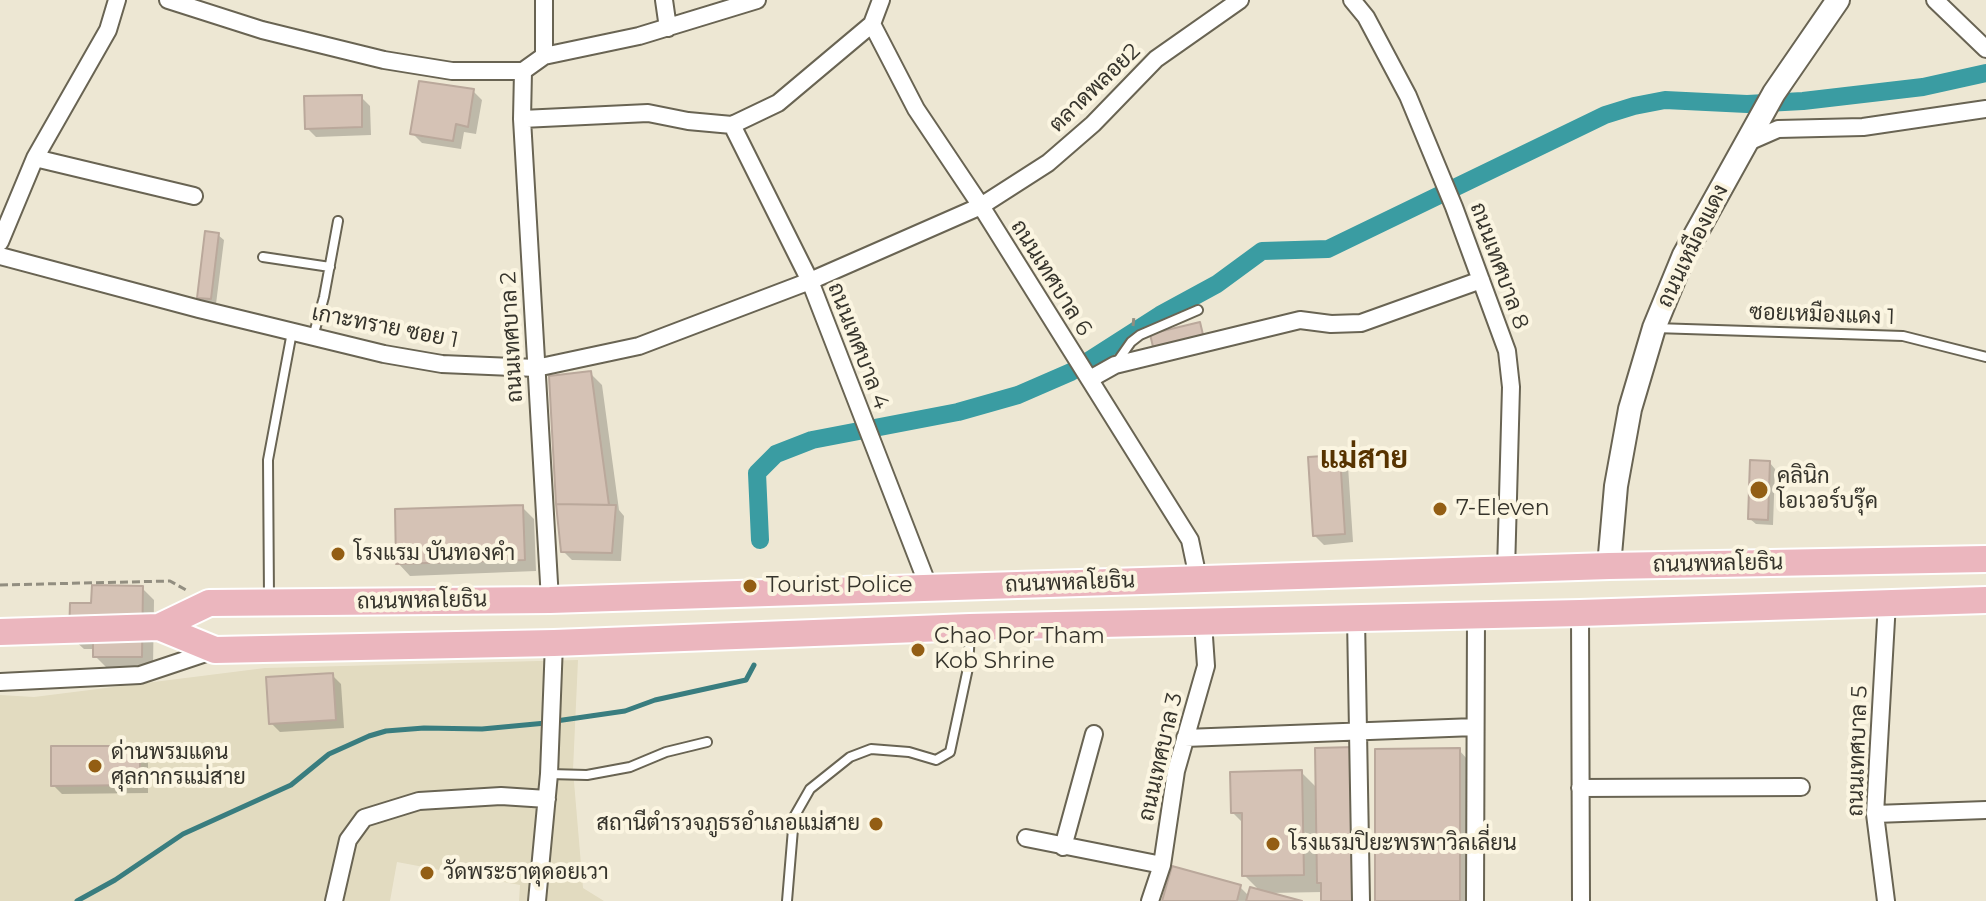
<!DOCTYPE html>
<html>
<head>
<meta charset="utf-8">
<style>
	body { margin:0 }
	canvas { display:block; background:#ede7d3 }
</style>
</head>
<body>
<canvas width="1986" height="901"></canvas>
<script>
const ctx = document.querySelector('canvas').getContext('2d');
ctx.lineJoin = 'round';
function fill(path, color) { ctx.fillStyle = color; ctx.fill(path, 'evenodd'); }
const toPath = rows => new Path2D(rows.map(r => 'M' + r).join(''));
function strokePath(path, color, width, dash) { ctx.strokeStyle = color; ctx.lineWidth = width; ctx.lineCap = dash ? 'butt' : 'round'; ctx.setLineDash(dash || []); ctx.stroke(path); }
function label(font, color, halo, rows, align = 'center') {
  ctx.font = font + ' Montserrat,Sarabun,sans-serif'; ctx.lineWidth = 8; ctx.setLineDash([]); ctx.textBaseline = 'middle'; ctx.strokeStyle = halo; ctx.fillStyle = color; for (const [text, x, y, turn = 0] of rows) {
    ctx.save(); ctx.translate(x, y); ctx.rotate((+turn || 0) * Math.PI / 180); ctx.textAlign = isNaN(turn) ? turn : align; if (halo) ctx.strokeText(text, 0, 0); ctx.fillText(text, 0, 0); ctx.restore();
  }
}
const built = toPath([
	[578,660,573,770,583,888,604,901,519,901,520,885,397,862,390,901,0,901,0,695,34,697,265,668]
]);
const shadow = toPath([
	[473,91,482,100,476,134,464,132,461,149,422,143,413,134],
	[361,97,370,106,371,135,316,137,307,128],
	[218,235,224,240,216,304,205,303,199,297],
	[590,373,602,385,619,510,624,516,621,561,572,560,563,551],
	[1339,457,1348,466,1353,542,1324,545,1315,536],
	[1770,463,1775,469,1773,525,1756,524,1750,519],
	[522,507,534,519,536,571,410,576,398,563],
	[142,588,154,600,153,668,107,668,95,656,95,649,84,649,71,637,93,605],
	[332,675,341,684,344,728,280,732,271,723],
	[139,748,148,757,148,793,62,794,53,785],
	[1355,749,1367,761,1369,901,1323,901,1323,892,1270,893,1295,901,1164,901,1240,887,1249,896,1261,892,1244,875,1244,824,1233,813,1301,772,1317,788],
	[1459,750,1468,760,1468,901,1377,901]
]);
const stream = toPath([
	[556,721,625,711,655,700,746,680,754,665],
	[77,901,115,880,183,834,291,785,329,754,369,736,386,731,424,728,482,729,546,723]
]);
const canal = toPath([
	[760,540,757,473,776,454,812,440,958,412,1018,395,1071,372,1160,315,1217,284,1262,251,1328,249,1605,115,1634,106,1665,100,1747,104,1803,101,1923,87,1986,73]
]);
const building = toPath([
	[419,81,474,89,468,127,456,124,453,141,410,134,419,81],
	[362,95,362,127,305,129,304,96,362,95],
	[205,231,219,233,211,299,197,298,205,231],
	[1200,322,1204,339,1154,351,1150,334,1200,322],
	[591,371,609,505,556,504,549,376,591,371],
	[1340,455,1345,534,1313,536,1308,457,1340,455],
	[1750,460,1770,461,1768,520,1748,519,1750,460],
	[556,504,616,505,612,553,561,552,556,504],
	[523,505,525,560,396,564,395,509,523,505],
	[92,585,143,586,142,657,93,657,93,638,69,638,70,603,91,603,92,585],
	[333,673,336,720,269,724,266,677,333,673],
	[51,746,140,746,140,785,51,786,51,746],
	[1355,747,1357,901,1321,901,1321,883,1317,883,1315,748,1355,747],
	[1460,748,1460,901,1375,901,1375,749,1460,748],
	[1302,770,1304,875,1242,876,1242,813,1231,813,1230,772,1302,770],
	[1172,866,1241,885,1237,901,1162,901,1172,866],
	[1250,887,1302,901,1246,901,1250,887]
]);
const path = toPath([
	[1133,326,1134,316],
	[0,585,170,581,186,590]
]);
const lane = toPath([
	[263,257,330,267],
	[1655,328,1903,336,1986,357],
	[313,337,324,297,338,221],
	[1117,362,1131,342,1140,335,1198,310],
	[269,598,268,460,292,332],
	[549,774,587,775,630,767,666,752,707,742],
	[787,901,794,817,810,789,850,757,871,749,909,752,936,760,950,752,968,668,970,632]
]);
const street = toPath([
	[168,0,262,30,384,60,452,71,523,71,544,56,639,36,757,0],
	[664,0,668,28],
	[881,0,872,24,916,109,981,206,1190,540,1198,578],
	[1352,0,1366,17,1408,96,1454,207,1507,351,1511,387,1506,571],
	[1935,0,1986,49],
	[544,56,544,0],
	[523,71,522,119,550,600],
	[522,119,648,113,688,121,732,125,778,103,872,24],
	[732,125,810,281,929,588],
	[1746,143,1778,129,1863,127,1986,109],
	[35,158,194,196],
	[0,242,35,158,108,30,117,0],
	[0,256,199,309,384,354,442,364,536,368,639,346,810,281,981,206,1048,163,1093,124,1156,59,1240,0],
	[1090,379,1115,365,1300,320,1331,324,1361,323,1481,280],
	[1580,613,1581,901],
	[1356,618,1361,901],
	[0,682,140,675,215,650],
	[1185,738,1475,727],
	[1580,788,1801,787],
	[1875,814,1986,810],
	[1026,838,1162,865],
	[1063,847,1094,734],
	[334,901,348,840,364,818,419,801,501,796,547,799],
	[537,901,549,774,554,643],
	[1150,901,1162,865,1176,771,1206,666,1203,622],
	[1475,901,1476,615],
	[1886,901,1875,814,1887,602]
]);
const secondary = toPath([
	[1609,566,1616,486,1630,409,1654,328,1684,255,1774,93,1838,0]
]);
const primary = toPath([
	[159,627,215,650,554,643,970,627,1580,613,1986,600],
	[0,632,159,627,209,603,550,600,1609,566,1986,559]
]);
const markers = [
	[1759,490,10,"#935e14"],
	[1440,509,8,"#935e14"],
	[338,554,8,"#935e14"],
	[750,586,8,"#935e14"],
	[918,650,8,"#935e14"],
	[95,766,8,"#935e14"],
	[876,824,8,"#935e14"],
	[1273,844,8,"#935e14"],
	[427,873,8,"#935e14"]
];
const streetNames = [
	["ตลาดพลอย2",1095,88,-44],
	["ถนนเหมืองแดง",1693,246,-64],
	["ถนนเทศบาล 8",1499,266,70],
	["ถนนเทศบาล 6",1051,278,58],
	["ซอยเหมืองแดง 1",1822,315,2],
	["เกาะทราย ซอย 1",385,327,11],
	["ถนนเทศบาล 2",512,337,-93],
	["ถนนเทศบาล 4",858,346,69],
	["ถนนพหลโยธิน",1718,564,-1],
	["ถนนพหลโยธิน",1070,583,-2],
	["ถนนพหลโยธิน",422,601,-1],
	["ถนนเทศบาล 5",1858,751,-88],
	["ถนนเทศบาล 3",1161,757,-77]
];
const poiNames = [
	["คลินิก",1777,477],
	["โอเวอร์บรุ๊ค",1777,502],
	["7-Eleven",1456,509],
	["โรงแรม บันทองคํา",354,554],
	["Tourist Police",766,586],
	["Chao Por Tham",934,637],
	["Kob Shrine",934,662],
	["ด่านพรมแดน",111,753],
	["ศุลกากรแม่สาย",111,778],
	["สถานีตำรวจภูธรอำเภอแม่สาย",860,824,"right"],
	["โรงแรมปิยะพรพาวิลเลี่ยน",1289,844],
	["วัดพระธาตุดอยเวา",443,873]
];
const districtNames = [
	["แม่สาย",1364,459]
];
fill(built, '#e2dbc0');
fill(shadow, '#0003');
strokePath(stream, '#397d7f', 5);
strokePath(canal, '#3a9ca2', 18);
fill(building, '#d5c2b5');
strokePath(building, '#baa89b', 2);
strokePath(lane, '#696453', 12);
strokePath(street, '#696453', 20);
strokePath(secondary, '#696453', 26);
strokePath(primary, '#fff', 30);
strokePath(path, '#928e80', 3, [8, 4]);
strokePath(lane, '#fff', 8);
strokePath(street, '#fff', 16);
strokePath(secondary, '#fff', 22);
strokePath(primary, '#ebb6be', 26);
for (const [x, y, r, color] of markers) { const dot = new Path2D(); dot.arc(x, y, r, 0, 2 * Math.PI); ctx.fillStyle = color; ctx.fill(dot); strokePath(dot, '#fbf5e1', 3); }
label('22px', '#36342c', '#fbf5e1', streetNames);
label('22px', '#36342c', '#fbf5e1', poiNames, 'left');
label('bold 30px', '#573300', '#fbf5e1', districtNames);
</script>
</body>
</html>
